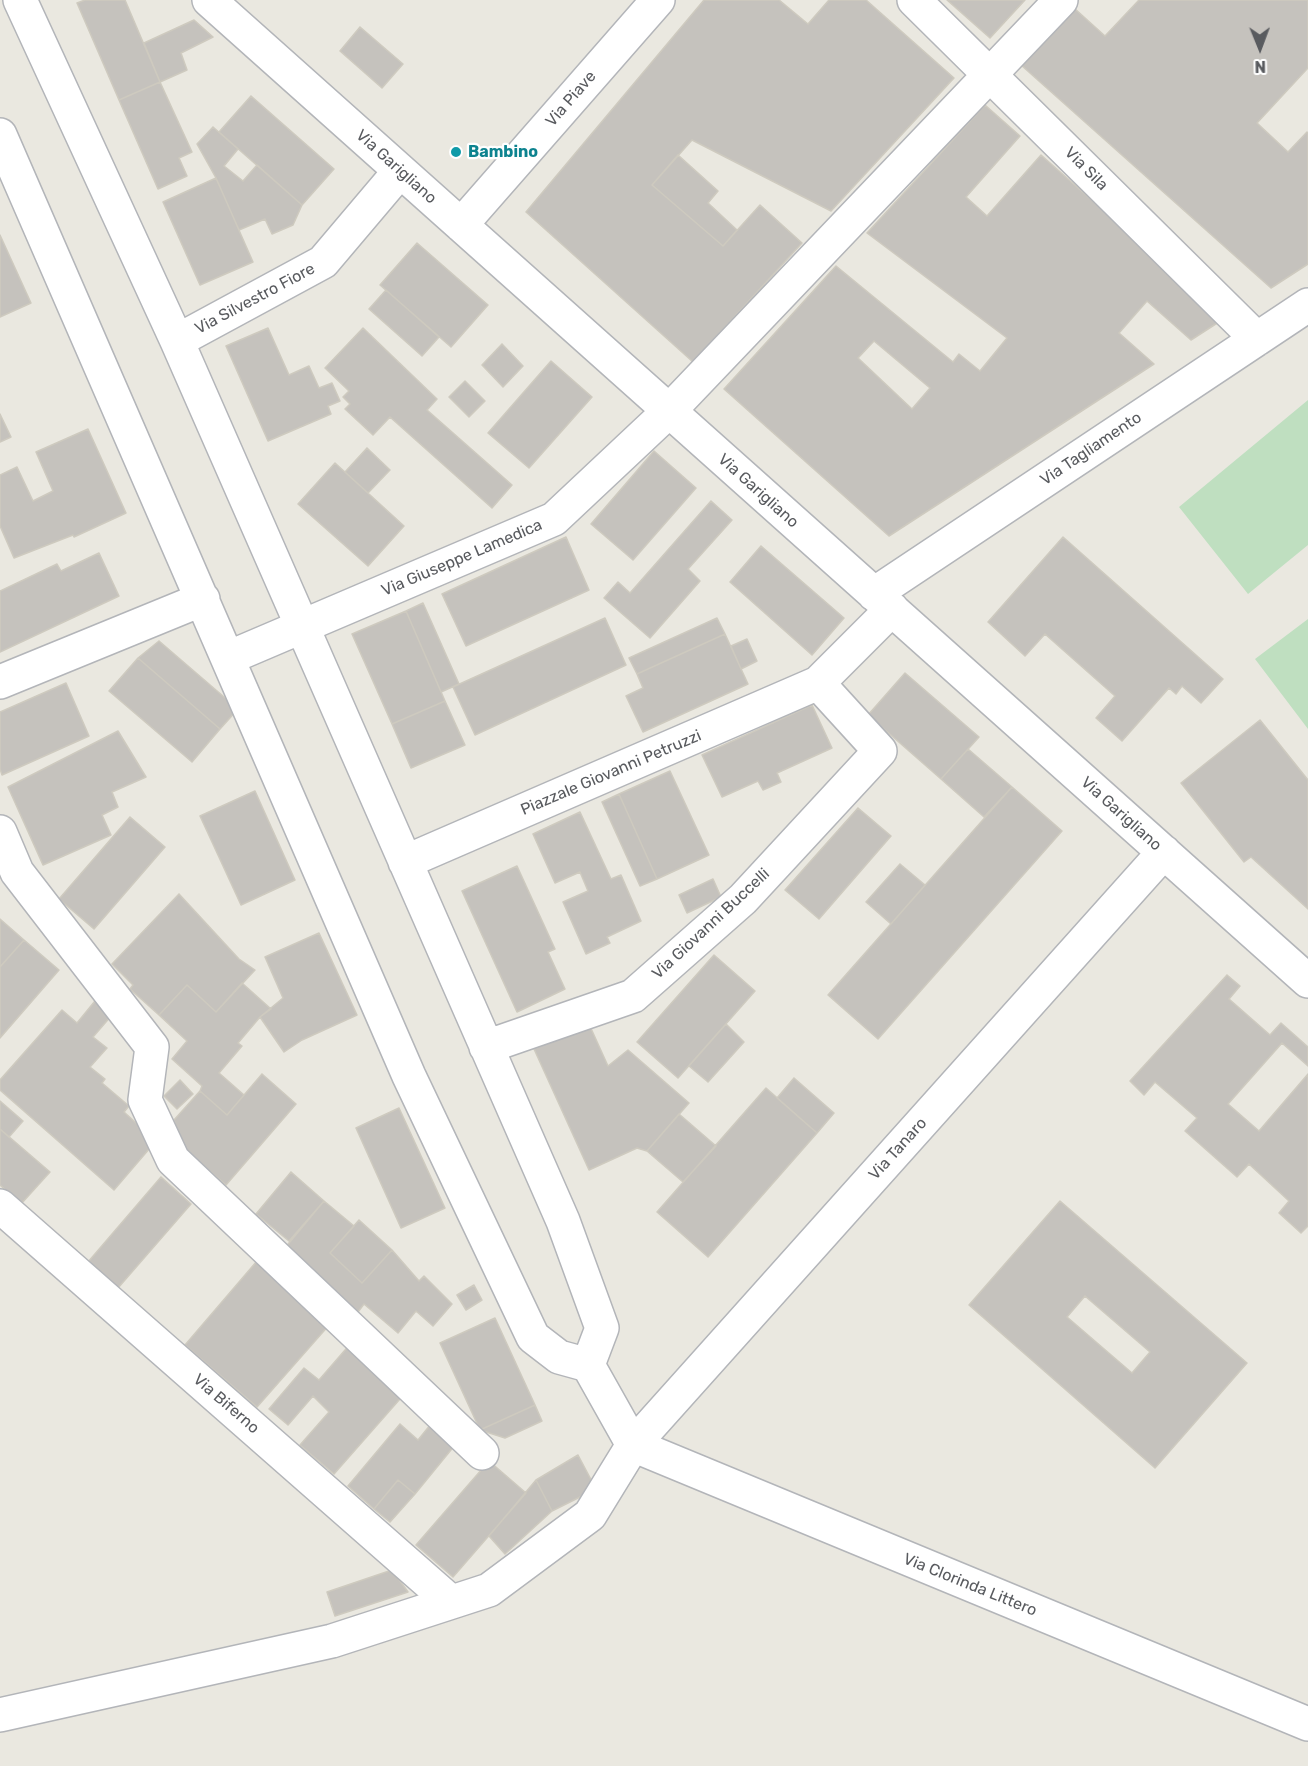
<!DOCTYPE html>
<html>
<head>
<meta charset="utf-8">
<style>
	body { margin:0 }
	#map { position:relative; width:1308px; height:1766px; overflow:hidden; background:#eae8e0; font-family:Rubik,sans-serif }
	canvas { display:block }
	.north { position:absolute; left:1230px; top:18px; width:60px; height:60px; -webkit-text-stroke:4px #fff; paint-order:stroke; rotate:179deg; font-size:16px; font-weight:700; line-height:24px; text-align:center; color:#595b5f }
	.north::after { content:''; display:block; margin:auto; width:21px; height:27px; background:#595b5f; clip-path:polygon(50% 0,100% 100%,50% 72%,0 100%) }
</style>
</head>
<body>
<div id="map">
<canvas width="1308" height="1766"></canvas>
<div class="north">N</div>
</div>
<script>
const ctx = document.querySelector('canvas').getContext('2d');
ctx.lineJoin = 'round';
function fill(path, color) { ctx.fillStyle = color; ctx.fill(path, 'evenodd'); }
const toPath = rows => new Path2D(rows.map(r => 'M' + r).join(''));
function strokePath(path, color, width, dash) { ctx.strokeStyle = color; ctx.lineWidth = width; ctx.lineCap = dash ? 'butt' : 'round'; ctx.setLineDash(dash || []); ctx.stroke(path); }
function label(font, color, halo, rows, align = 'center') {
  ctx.font = font + ' Rubik,sans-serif'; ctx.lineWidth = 4.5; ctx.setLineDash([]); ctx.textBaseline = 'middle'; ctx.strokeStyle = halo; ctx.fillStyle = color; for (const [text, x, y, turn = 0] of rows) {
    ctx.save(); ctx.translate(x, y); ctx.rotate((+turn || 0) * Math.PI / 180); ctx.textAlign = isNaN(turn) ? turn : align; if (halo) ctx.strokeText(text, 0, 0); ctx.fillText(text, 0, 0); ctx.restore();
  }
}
const green = toPath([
	[1308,400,1308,545,1248,594,1179,507],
	[1308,619,1308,729,1255,659]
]);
const building = toPath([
	[85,0,125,0,160,82,119,100,77,3,85,0],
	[704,0,779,0,808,24,829,0,866,0,954,78,831,211,692,140,652,185,723,246,760,205,802,243,693,362,526,212,704,0],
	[947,0,1025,0,990,38,947,0],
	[1139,0,1308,0,1308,68,1257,123,1288,152,1307,132,1308,133,1308,264,1271,288,1021,65,1074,8,1105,36,1139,0],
	[194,20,213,37,181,53,187,70,160,82,144,43,194,20],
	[360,27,403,64,382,88,340,51,360,27],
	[160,82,192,152,179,158,187,176,158,189,119,100,160,82],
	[251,96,334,169,302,205,219,132,251,96],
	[985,105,1020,136,966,197,987,216,1041,155,1225,318,1191,340,1147,301,1119,333,1154,364,889,536,724,389,836,266,953,362,959,354,980,371,1007,338,867,233,985,105],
	[874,341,930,388,912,409,858,358,874,341],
	[213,127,238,149,224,166,243,181,257,165,302,205,293,225,272,234,265,219,239,230,216,178,197,144,213,127],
	[678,155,718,191,708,203,737,230,723,246,652,185,678,155],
	[216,178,253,262,200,285,163,202,216,178],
	[0,235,31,303,0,317,0,235],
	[417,243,488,305,451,347,380,285,417,243],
	[386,290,439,337,422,356,369,309,386,290],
	[268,328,289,375,309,366,319,388,332,383,340,401,328,406,331,414,268,441,226,346,268,328],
	[363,328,437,399,427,410,512,485,492,508,390,417,373,435,345,409,350,404,343,397,349,391,325,368,363,328],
	[502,344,523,366,503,387,482,365,502,344],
	[551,361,592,397,529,468,488,433,551,361],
	[465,381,485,401,469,417,449,397,465,381],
	[0,414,11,437,0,442,0,414],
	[88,429,126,513,74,537,73,535,14,558,0,526,0,475,17,467,33,501,53,491,36,452,88,429],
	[367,448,390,470,368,493,345,472,367,448],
	[654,451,696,488,633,560,591,524,654,451],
	[335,463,404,526,368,566,298,504,335,463],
	[711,501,732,520,688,569,700,581,650,638,604,598,618,582,630,593,711,501],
	[566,537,589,590,466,646,442,594,566,537],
	[1063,537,1223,679,1201,703,1182,686,1176,694,1169,688,1122,741,1096,718,1115,696,1045,634,1025,656,988,622,1063,537],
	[761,546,844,618,812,655,730,582,761,546],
	[99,553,119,596,0,652,0,591,57,564,61,571,99,553],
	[423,603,459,684,441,692,406,611,423,603],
	[406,611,445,701,392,724,352,634,406,611],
	[605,618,626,665,475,735,453,687,605,618],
	[717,618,725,634,637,674,629,658,717,618],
	[725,634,748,684,643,732,626,696,643,688,637,674,725,634],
	[747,639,757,661,741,669,731,646,747,639],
	[159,641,238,709,220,729,138,658,159,641],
	[138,658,220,729,192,762,109,691,138,658],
	[905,673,979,737,941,779,868,715,905,673],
	[66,683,89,736,2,775,0,769,0,712,66,683],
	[445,701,465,745,411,768,392,724,445,701],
	[812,705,832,748,777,773,781,782,763,790,758,781,722,797,702,755,812,705],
	[1260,720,1308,780,1308,909,1251,857,1244,862,1181,783,1260,720],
	[118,731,146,777,112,792,118,807,102,815,111,835,43,865,8,787,118,731],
	[968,749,1012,787,984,817,941,779,968,749],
	[670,771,709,855,657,879,619,794,670,771],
	[1012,787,1062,831,878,1039,828,995,1012,787],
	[255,791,295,880,241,905,200,816,255,791],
	[619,794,657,879,640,886,602,802,619,794],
	[858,808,891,836,819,919,785,890,858,808],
	[580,812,611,879,621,875,641,921,607,937,610,943,586,954,563,902,588,891,580,872,555,883,533,834,580,812],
	[130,817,165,847,94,929,59,899,130,817],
	[900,864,925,885,891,924,866,902,900,864],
	[517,866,555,949,548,952,565,989,517,1012,462,891,517,866],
	[713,879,721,897,687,913,679,895,713,879],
	[179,894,239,959,255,970,216,1012,187,985,159,1015,130,989,133,985,112,964,179,894],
	[0,919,24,940,0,967,0,919],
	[319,933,357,1015,302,1040,284,1052,260,1017,283,998,265,957,319,933],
	[24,940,59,970,0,1038,0,967,24,940],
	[714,955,755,991,678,1078,637,1042,714,955],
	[1227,975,1240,986,1229,999,1270,1035,1281,1023,1308,1047,1308,1066,1282,1043,1228,1104,1259,1131,1308,1074,1308,1226,1301,1233,1279,1213,1289,1201,1249,1164,1237,1177,1185,1131,1197,1118,1155,1082,1144,1095,1130,1081,1227,975],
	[242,983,271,1009,260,1017,238,1043,242,1046,219,1073,244,1095,227,1115,200,1091,202,1086,172,1059,187,1041,159,1015,187,985,216,1012,242,983],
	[95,1001,112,1015,93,1037,107,1048,90,1067,105,1079,102,1083,129,1106,124,1112,156,1141,114,1190,0,1090,0,1080,62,1010,77,1023,95,1001],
	[589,1024,608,1066,628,1050,689,1103,647,1151,637,1148,589,1170,534,1049,589,1024],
	[726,1024,744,1042,708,1082,689,1066,726,1024],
	[262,1074,296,1104,226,1185,182,1147,174,1120,200,1091,227,1115,262,1074],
	[794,1078,834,1113,817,1133,777,1098,794,1078],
	[180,1080,193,1094,177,1109,164,1096,180,1080],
	[766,1088,817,1133,708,1257,657,1212,766,1088],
	[0,1101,23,1121,9,1137,0,1129,0,1101],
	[399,1108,445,1208,401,1228,356,1128,399,1108],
	[679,1114,716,1146,683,1182,647,1151,679,1114],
	[0,1129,50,1172,21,1204,0,1185,0,1129],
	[291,1172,324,1201,289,1241,256,1214,291,1172],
	[161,1177,191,1204,118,1288,88,1262,161,1177],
	[324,1201,354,1226,330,1253,362,1283,392,1250,419,1281,424,1276,452,1304,433,1326,416,1311,398,1333,364,1304,358,1312,284,1249,324,1201],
	[1060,1201,1247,1363,1155,1468,969,1305,1060,1201],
	[1085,1296,1150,1352,1132,1373,1067,1317,1085,1296],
	[359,1220,392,1250,362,1283,330,1253,359,1220],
	[257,1261,330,1324,257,1407,185,1345,257,1261],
	[474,1285,482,1300,466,1310,457,1295,474,1285],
	[495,1318,535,1405,480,1430,440,1343,495,1318],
	[352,1342,407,1391,334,1474,300,1445,329,1412,313,1396,288,1425,269,1409,304,1368,319,1380,352,1342],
	[535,1405,542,1421,505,1438,480,1430,535,1405],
	[400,1424,418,1440,431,1424,455,1445,415,1494,398,1480,374,1509,348,1486,400,1424],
	[578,1455,596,1489,552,1511,536,1480,578,1455],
	[489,1461,526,1493,453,1577,416,1545,489,1461],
	[398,1480,415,1494,390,1522,374,1509,398,1480],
	[536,1480,552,1511,505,1554,489,1536,536,1480],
	[392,1570,408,1592,335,1616,327,1592,392,1570]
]);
const minor = toPath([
	[209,0,1308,981],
	[914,0,1257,339],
	[0,135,409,1076,533,1337,559,1357,588,1365,602,1328,563,1221,177,341,20,0],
	[461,225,658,0],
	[177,341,323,262,400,171],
	[874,594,1308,305],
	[228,658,554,519,669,411,1061,0],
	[0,682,203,599],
	[0,832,17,872,152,1047,145,1100,173,1160,482,1453],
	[405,862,818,683,892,609],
	[486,1047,633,996,743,899,880,751,818,683],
	[0,1206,451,1602],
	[588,1365,633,1445],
	[633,1445,1308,1724],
	[0,1715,332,1641,489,1590,590,1515,633,1445,1164,852]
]);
const markers = [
	[456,152,6,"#0f9aa8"]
];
const streetNames = [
	["Via Piave",571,99,-49],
	["Via Garigliano",396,167,42],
	["Via Sila",1086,169,45],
	["Via Silvestro Fiore",255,299,-28],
	["Via Tagliamento",1091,449,-34],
	["Via Garigliano",758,491,42],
	["Via Giuseppe Lamedica",462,558,-23],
	["Piazzale Giovanni Petruzzi",611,773,-23],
	["Via Garigliano",1121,814,42],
	["Via Giovanni Buccelli",711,924,-43],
	["Via Tanaro",898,1149,-48],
	["Via Biferno",226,1404,41],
	["Via Clorinda Littero",970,1585,22]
];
const cultureNames = [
	["Bambino",468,152]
];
fill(green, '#bfdfc0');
fill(building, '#c5c2bd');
strokePath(building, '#cecabf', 1.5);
strokePath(minor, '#b3b5b9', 36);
strokePath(minor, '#fff', 33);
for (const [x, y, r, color] of markers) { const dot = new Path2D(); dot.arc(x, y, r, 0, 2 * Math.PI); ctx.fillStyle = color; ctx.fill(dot); strokePath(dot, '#fff', 2); }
label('16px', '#595b5f', '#fff', streetNames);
label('bold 16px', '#0d838f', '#fff', cultureNames, 'left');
</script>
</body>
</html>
